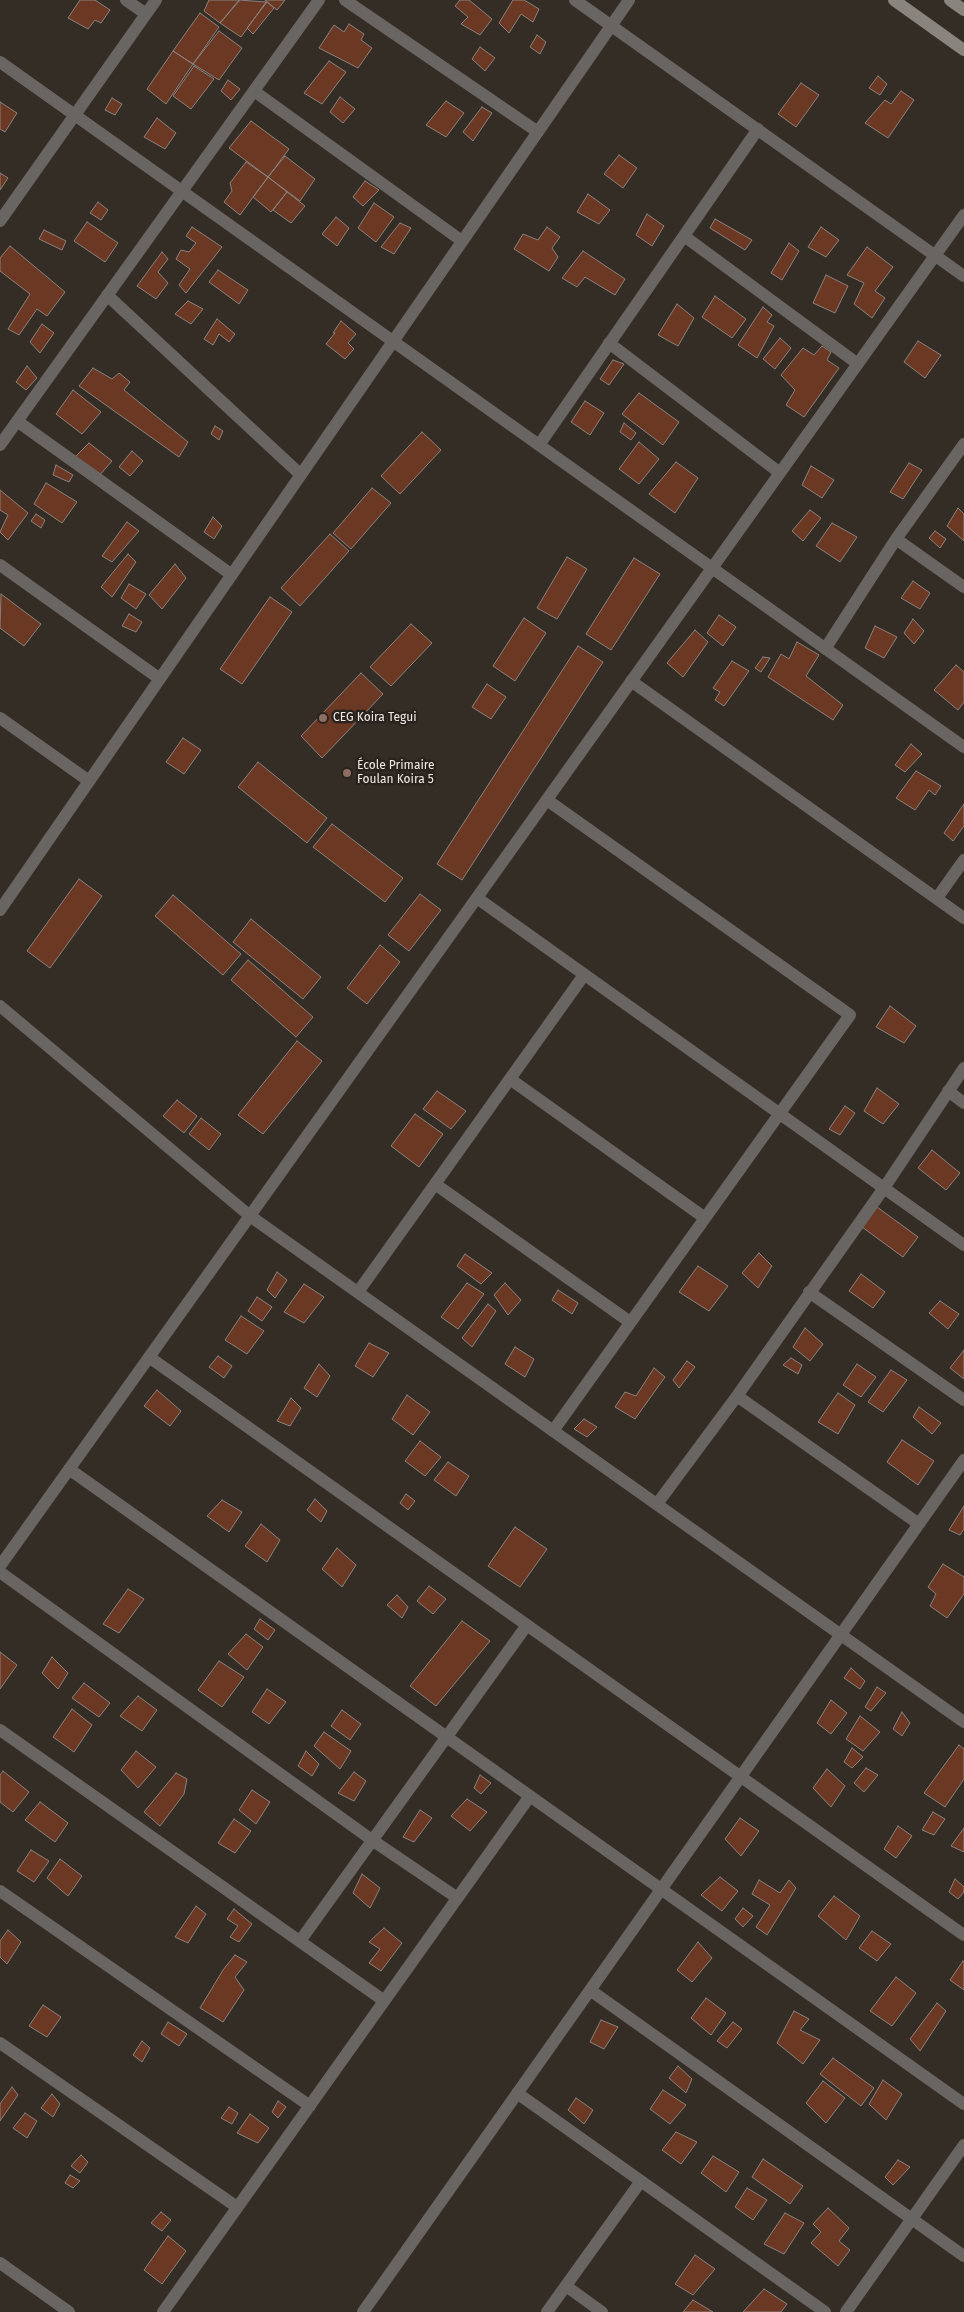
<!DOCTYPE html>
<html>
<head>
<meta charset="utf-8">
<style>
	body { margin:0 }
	canvas { display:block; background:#342d26 }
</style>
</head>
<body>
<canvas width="964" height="2312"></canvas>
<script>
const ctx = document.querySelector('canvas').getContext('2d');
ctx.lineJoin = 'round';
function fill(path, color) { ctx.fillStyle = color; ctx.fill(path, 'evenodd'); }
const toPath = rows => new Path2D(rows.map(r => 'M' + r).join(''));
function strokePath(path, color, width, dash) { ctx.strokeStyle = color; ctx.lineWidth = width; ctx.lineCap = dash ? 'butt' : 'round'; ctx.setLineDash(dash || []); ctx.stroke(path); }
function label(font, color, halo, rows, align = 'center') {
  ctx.font = font + ' "Fira Sans",sans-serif'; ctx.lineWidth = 5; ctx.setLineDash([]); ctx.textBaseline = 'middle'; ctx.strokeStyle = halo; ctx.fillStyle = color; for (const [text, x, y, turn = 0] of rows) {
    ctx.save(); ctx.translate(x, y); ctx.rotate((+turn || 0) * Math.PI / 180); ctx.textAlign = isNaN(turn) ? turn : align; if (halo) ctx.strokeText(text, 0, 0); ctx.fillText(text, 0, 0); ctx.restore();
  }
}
const building = toPath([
	[80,0,95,0,110,10,101,23,95,20,88,29,68,18,80,0],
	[209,0,240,0,220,23,204,11,209,0],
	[239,0,266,2,241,37,220,23,239,0],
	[265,0,285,0,277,10,265,0],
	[460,0,469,0,492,19,480,35,461,24,468,17,455,6,460,0],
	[513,0,524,0,539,9,533,22,521,14,509,33,499,23,513,0],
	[267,2,274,8,253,34,247,28,267,2],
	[200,13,219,27,193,64,173,51,200,13],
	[349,24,364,34,361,40,372,48,358,68,319,48,334,25,344,32,349,24],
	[219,31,242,48,219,80,193,64,219,31],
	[537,35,546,42,540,54,530,47,537,35],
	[480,47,495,58,485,71,472,59,480,47],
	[173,51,193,64,166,104,147,89,173,51],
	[329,61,346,72,322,104,304,93,329,61],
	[194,66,214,79,191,109,173,96,194,66],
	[878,76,887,84,880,95,869,88,878,76],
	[228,80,240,89,231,100,221,91,228,80],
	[801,83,819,95,796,127,778,114,801,83],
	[901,91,914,100,888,138,865,123,885,100,891,104,901,91],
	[340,97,355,109,343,123,330,112,340,97],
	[112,98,122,104,115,115,105,110,112,98],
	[446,101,464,113,446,137,426,125,446,101],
	[0,102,17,113,5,132,0,129,0,102],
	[482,107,492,113,473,141,463,132,482,107],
	[157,118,176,133,165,149,144,137,157,118],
	[251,121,289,149,268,177,229,148,251,121],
	[619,155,637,168,623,188,604,174,619,155],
	[285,156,315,179,300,201,268,177,285,156],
	[246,162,268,177,240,215,224,202,232,191,230,183,246,162],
	[0,173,8,178,0,190,0,173],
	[268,177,287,192,271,212,253,197,268,177],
	[365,181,379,190,363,206,353,197,365,181],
	[287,192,305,206,291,223,273,210,287,192],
	[588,194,610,210,599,224,577,212,588,194],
	[98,202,108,210,101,220,90,213,98,202],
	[374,203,394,217,376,242,358,228,374,203],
	[647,214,664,226,652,246,636,235,647,214],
	[336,217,349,228,337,246,322,234,336,217],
	[715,219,752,240,745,250,710,228,715,219],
	[87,222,118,243,105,262,74,241,87,222],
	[400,223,411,228,394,254,381,247,400,223],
	[192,227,222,247,186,293,179,285,190,269,176,259,181,250,189,252,196,243,186,236,192,227],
	[547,227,560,237,552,248,558,257,549,271,514,249,523,234,538,240,547,227],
	[821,227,839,240,826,257,808,247,821,227],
	[44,230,66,241,62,250,39,239,44,230],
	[789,243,799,251,782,280,771,273,789,243],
	[10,246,65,292,47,316,37,309,19,335,8,329,30,294,0,271,0,258,10,246],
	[867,247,893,267,875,291,885,298,872,318,854,304,864,283,847,275,867,247],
	[583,251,625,279,615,295,585,277,577,287,562,278,583,251],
	[162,252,168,259,158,272,168,283,156,299,137,286,162,252],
	[218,270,248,290,239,304,209,282,218,270],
	[826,275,848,286,835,313,813,303,826,275],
	[715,296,746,319,732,338,702,317,715,296],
	[188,301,203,309,191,324,175,314,188,301],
	[677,304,694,318,678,346,658,335,677,304],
	[763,307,772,315,767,322,774,326,757,358,738,345,763,307],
	[217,319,235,334,229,342,219,334,213,345,204,339,217,319],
	[341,321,356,334,348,343,354,349,345,359,326,344,335,333,333,333,341,321],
	[42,324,54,333,40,353,30,342,42,324],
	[780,338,791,348,775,369,763,359,780,338],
	[918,341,941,355,925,378,904,362,918,341],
	[822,346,831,352,827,360,839,368,804,417,786,405,795,390,781,375,803,348,814,355,822,346],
	[613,360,624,364,609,385,600,379,613,360],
	[27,366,37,378,26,390,16,382,27,366],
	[93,368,112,379,119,373,130,382,124,390,188,442,179,457,79,386,93,368],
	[73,390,101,412,82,434,56,414,73,390],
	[639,393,679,422,663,445,622,414,639,393],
	[585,401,604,413,590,435,571,422,585,401],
	[624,423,636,433,631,440,620,432,624,423],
	[215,426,223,431,219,440,211,434,215,426],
	[422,432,441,450,400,494,381,476,422,432],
	[639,442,659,459,639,484,619,469,639,442],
	[89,443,112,461,98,477,74,458,89,443],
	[132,451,143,461,130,476,119,467,132,451],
	[676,462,698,478,675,513,649,494,676,462],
	[909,463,922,470,903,499,890,492,909,463],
	[56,465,73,475,69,482,53,475,56,465],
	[811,466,834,480,822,498,802,485,811,466],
	[46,483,77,502,62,523,34,504,46,483],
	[372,488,391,503,351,549,333,533,372,488],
	[0,490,28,513,8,540,0,532,8,515,0,510,0,490],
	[958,508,964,514,964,541,947,526,958,508],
	[810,510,821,518,803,541,792,531,810,510],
	[36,514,45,520,41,528,31,521,36,514],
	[213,517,222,526,214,539,204,532,213,517],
	[127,522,139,531,112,562,102,556,127,522],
	[832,523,857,537,840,562,816,546,832,523],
	[935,531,946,539,940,548,929,538,935,531],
	[330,534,349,551,300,606,281,588,330,534],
	[128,554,136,562,112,597,101,587,128,554],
	[567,557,587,569,557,619,537,608,567,557],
	[634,558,660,574,611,650,586,634,634,558],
	[175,564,186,578,162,609,149,595,175,564],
	[913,581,930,593,920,609,901,598,913,581],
	[129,584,146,594,136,609,121,598,129,584],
	[1,594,41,624,24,646,0,628,1,594],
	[270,597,292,612,242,684,220,669,270,597],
	[129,614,142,622,136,632,122,626,129,614],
	[719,615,736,627,723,646,707,633,719,615],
	[524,618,546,633,515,681,493,666,524,618],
	[913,619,924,631,914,644,904,633,913,619],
	[411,624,432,643,391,686,370,667,411,624],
	[875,626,897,637,884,658,865,648,875,626],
	[695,630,708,642,683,677,667,663,695,630],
	[797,642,819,655,806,676,843,705,833,720,768,677,781,654,789,659,797,642],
	[578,646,603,662,462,880,437,864,578,646],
	[763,657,770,658,761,672,755,668,763,657],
	[732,661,749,671,724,706,715,700,720,692,713,688,732,661],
	[956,665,964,672,964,702,958,710,934,690,956,665],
	[361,673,383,694,322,758,301,736,361,673],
	[487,684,506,697,491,719,472,707,487,684],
	[183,738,201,750,184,774,166,762,183,738],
	[911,744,922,754,905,772,895,765,911,744],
	[258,762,327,818,307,843,238,787,258,762],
	[916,771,941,786,935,795,929,790,915,810,896,798,916,771],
	[964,804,964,826,953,841,944,833,964,804],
	[332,824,403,878,385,902,313,847,332,824],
	[79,879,102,896,50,968,27,951,79,879],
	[420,894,441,910,409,951,388,935,420,894],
	[173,895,241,954,223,975,155,916,173,895],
	[251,919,321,977,303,999,233,942,251,919],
	[380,945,400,962,367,1004,347,988,380,945],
	[248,960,313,1017,296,1037,231,980,248,960],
	[890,1006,916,1026,904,1043,876,1027,890,1006],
	[297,1041,322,1061,263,1134,238,1115,297,1041],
	[877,1088,899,1104,883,1124,864,1111,877,1088],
	[437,1091,466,1111,451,1129,423,1109,437,1091],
	[177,1100,197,1116,184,1133,163,1116,177,1100],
	[845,1106,855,1113,840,1135,829,1129,845,1106],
	[415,1114,443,1134,419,1167,391,1146,415,1114],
	[201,1118,221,1134,209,1150,189,1134,201,1118],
	[932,1150,960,1173,946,1190,918,1168,932,1150],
	[877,1207,918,1237,903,1257,862,1227,877,1207],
	[759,1253,772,1266,758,1288,742,1273,759,1253],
	[465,1254,492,1273,481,1284,457,1266,465,1254],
	[698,1266,728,1286,709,1311,679,1292,698,1266],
	[277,1272,287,1280,275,1298,267,1290,277,1272],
	[861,1274,885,1292,873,1308,849,1291,861,1274],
	[467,1283,484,1294,458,1329,441,1317,467,1283],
	[505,1283,521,1300,508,1315,494,1295,505,1283],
	[304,1284,324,1297,304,1323,284,1312,304,1284],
	[558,1290,578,1303,572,1314,552,1300,558,1290],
	[257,1297,272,1307,262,1321,248,1311,257,1297],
	[940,1301,959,1314,948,1329,929,1313,940,1301],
	[488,1304,496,1311,472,1347,462,1338,488,1304],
	[241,1316,264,1331,247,1354,225,1340,241,1316],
	[805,1328,823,1344,810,1361,793,1347,805,1328],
	[369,1343,389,1353,373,1377,355,1366,369,1343],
	[515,1347,534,1359,525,1377,505,1364,515,1347],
	[964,1350,964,1379,950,1368,964,1350],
	[218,1356,232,1366,224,1378,209,1367,218,1356],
	[791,1358,802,1365,798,1374,783,1365,791,1358],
	[687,1361,695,1367,679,1388,673,1380,687,1361],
	[319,1364,330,1376,317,1397,304,1388,319,1364],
	[857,1364,876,1377,861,1397,843,1385,857,1364],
	[654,1368,665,1377,635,1419,615,1407,625,1392,636,1396,654,1368],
	[891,1370,907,1380,883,1412,868,1402,891,1370],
	[157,1390,181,1411,170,1426,144,1406,157,1390],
	[838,1393,855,1405,838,1434,818,1422,838,1393],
	[407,1395,430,1412,413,1435,392,1419,407,1395],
	[291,1398,301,1408,290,1426,277,1421,291,1398],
	[919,1407,941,1423,932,1434,913,1417,919,1407],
	[584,1419,597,1427,587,1437,574,1429,584,1419],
	[902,1440,934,1461,918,1485,887,1462,902,1440],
	[420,1441,441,1457,425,1476,405,1461,420,1441],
	[448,1462,469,1476,456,1496,434,1480,448,1462],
	[406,1494,415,1501,408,1510,400,1503,406,1494],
	[315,1499,327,1511,321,1522,307,1510,315,1499],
	[222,1500,242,1512,229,1532,207,1516,222,1500],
	[964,1506,964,1529,960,1535,949,1530,964,1506],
	[261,1524,280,1540,267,1562,245,1546,261,1524],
	[515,1527,547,1549,520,1587,488,1566,515,1527],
	[337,1548,356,1565,342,1587,322,1569,337,1548],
	[943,1564,964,1577,964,1594,947,1618,930,1606,936,1594,928,1587,943,1564],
	[429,1586,446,1599,433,1614,417,1601,429,1586],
	[128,1589,144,1599,119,1633,103,1624,128,1589],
	[397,1595,408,1607,402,1618,387,1605,397,1595],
	[260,1619,275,1630,268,1640,254,1629,260,1619],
	[462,1621,490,1641,436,1706,410,1686,462,1621],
	[246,1634,263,1647,247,1670,228,1654,246,1634],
	[0,1652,17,1665,0,1689,0,1652],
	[52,1657,68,1673,58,1689,42,1673,52,1657],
	[219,1661,244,1677,222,1707,198,1690,219,1661],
	[851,1668,865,1681,860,1689,844,1678,851,1668],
	[84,1683,110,1703,99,1717,72,1698,84,1683],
	[877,1687,886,1693,871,1711,865,1707,877,1687],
	[267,1689,286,1702,269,1724,252,1712,267,1689],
	[138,1696,157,1710,142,1731,120,1716,138,1696],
	[831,1700,847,1713,831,1734,817,1723,831,1700],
	[72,1709,92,1725,74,1752,53,1737,72,1709],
	[342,1710,361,1724,350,1740,331,1726,342,1710],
	[902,1712,910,1723,902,1736,893,1729,902,1712],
	[860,1716,880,1732,863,1751,846,1739,860,1716],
	[324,1732,351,1751,340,1769,314,1746,324,1732],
	[959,1745,964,1749,964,1779,945,1807,924,1793,959,1745],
	[852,1748,863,1757,852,1768,844,1762,852,1748],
	[136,1751,156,1767,138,1788,121,1770,136,1751],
	[306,1751,319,1764,312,1776,298,1766,306,1751],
	[866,1768,878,1775,864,1792,854,1783,866,1768],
	[827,1769,845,1786,831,1807,813,1788,827,1769],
	[3,1771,29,1792,13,1812,0,1802,0,1775,3,1771],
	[354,1772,366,1781,354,1801,338,1793,354,1772],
	[176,1773,187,1779,184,1794,160,1826,144,1812,176,1773],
	[480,1775,491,1783,481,1794,474,1788,480,1775],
	[252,1790,270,1802,256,1824,239,1810,252,1790],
	[467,1799,487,1812,470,1831,451,1816,467,1799],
	[40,1802,68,1823,55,1842,25,1820,40,1802],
	[420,1810,432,1818,414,1842,403,1837,420,1810],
	[933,1812,945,1819,934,1835,922,1830,933,1812],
	[740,1818,759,1831,741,1856,725,1839,740,1818],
	[234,1819,251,1831,235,1853,218,1843,234,1819],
	[898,1826,912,1836,896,1858,884,1849,898,1826],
	[964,1828,964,1852,951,1846,964,1828],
	[31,1850,49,1861,34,1882,17,1871,31,1850],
	[60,1859,82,1876,68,1896,47,1878,60,1859],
	[362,1874,380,1888,370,1908,353,1893,362,1874],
	[720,1877,738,1891,722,1911,701,1895,720,1877],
	[955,1879,964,1887,964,1892,958,1899,949,1892,955,1879],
	[759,1880,780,1893,789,1880,796,1888,767,1935,756,1927,770,1905,752,1894,759,1880],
	[834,1896,860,1916,846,1940,818,1916,834,1896],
	[196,1906,206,1914,188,1943,175,1937,196,1906],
	[743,1908,753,1916,743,1927,735,1919,743,1908],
	[234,1909,252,1924,239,1942,230,1937,238,1926,227,1919,234,1909],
	[384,1928,402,1943,381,1971,369,1963,380,1949,369,1942,384,1928],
	[8,1930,21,1942,7,1964,0,1957,0,1941,8,1930],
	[872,1931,891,1944,877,1961,859,1948,872,1931],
	[698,1942,712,1958,692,1982,677,1970,698,1942],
	[235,1955,247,1962,235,1977,244,1990,223,2022,200,2008,223,1970,235,1955],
	[963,1961,964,1962,964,1990,950,1980,963,1961],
	[896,1977,916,1993,892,2026,870,2011,896,1977],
	[706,1998,726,2013,711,2035,691,2018,706,1998],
	[937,2003,946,2011,920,2051,910,2039,937,2003],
	[43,2005,61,2017,47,2037,29,2026,43,2005],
	[794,2011,809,2019,800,2030,820,2040,803,2064,777,2043,794,2011],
	[601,2020,618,2027,604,2049,590,2042,601,2020],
	[168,2022,187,2034,179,2046,161,2034,168,2022],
	[733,2022,742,2029,727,2048,717,2041,733,2022],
	[142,2041,150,2048,142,2062,133,2055,142,2041],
	[833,2058,874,2088,861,2106,820,2074,833,2058],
	[678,2066,692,2079,686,2093,669,2078,678,2066],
	[883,2080,902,2094,886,2120,869,2104,883,2080],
	[823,2081,845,2098,826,2123,806,2103,823,2081],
	[12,2087,18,2095,0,2121,0,2104,12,2087],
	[663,2090,686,2105,670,2124,650,2109,663,2090],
	[52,2094,60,2104,53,2117,41,2108,52,2094],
	[576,2098,593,2110,584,2124,568,2110,576,2098],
	[278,2101,286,2107,278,2118,272,2112,278,2101],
	[229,2107,238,2113,232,2124,221,2118,229,2107],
	[25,2113,37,2121,27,2138,13,2128,25,2113],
	[250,2114,269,2128,258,2143,237,2133,250,2114],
	[676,2132,697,2142,681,2164,662,2150,676,2132],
	[81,2155,88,2162,80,2173,71,2166,81,2155],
	[713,2156,739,2172,726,2192,701,2173,713,2156],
	[763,2159,803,2186,790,2204,752,2177,763,2159],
	[898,2160,910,2167,893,2185,885,2177,898,2160],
	[70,2175,80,2181,73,2188,65,2183,70,2175],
	[747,2188,767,2200,753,2220,735,2207,747,2188],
	[828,2208,849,2228,839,2241,850,2250,838,2266,811,2243,821,2232,813,2224,828,2208],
	[161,2212,171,2220,162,2231,151,2223,161,2212],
	[785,2213,804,2223,784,2254,764,2244,785,2213],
	[168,2236,186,2251,162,2284,144,2270,168,2236],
	[695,2255,715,2269,693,2295,675,2284,695,2255],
	[764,2289,787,2304,781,2312,743,2312,764,2289],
	[693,2300,713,2312,683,2312,693,2300]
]);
const minor = toPath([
	[126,0,146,14],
	[345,0,538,132],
	[575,0,964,276],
	[0,62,964,747],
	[254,91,462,241],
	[0,221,156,0],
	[684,236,858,364],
	[107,295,301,475],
	[609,343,780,473],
	[17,421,232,575],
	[0,445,319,0],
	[539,445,758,129],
	[896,539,964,587],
	[0,565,160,679],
	[825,649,896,539,964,444],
	[631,681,964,918],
	[0,718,89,781],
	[547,800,850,1015,553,1431],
	[477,898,964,1245],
	[937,898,964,860],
	[0,910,629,0],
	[0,1006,250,1216,964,1722],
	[510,1079,705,1218],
	[948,1091,964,1103],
	[435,1184,630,1322],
	[358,1292,584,975],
	[809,1292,964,1400],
	[149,1357,964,1935],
	[737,1396,919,1524],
	[69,1469,964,2104],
	[657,1504,737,1396,884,1188,964,1068],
	[0,1566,964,215],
	[0,1572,372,1840,456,1897],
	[0,1730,383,2000],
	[0,1891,310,2106],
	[300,1941,527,1625],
	[590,1990,964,2256],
	[0,2043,237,2207],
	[517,2093,825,2312],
	[0,2263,69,2312],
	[566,2286,602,2312],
	[163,2312,530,1796],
	[363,2312,964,1460],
	[547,2312,641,2181],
	[846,2312,964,2145]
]);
const secondary = toPath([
	[894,0,964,50],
	[950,0,964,10]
]);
const markers = [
	[323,718,5,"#8d6e63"],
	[347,773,5,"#8d6e63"]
];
const poiNames = [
	["CEG Koira Tegui",333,718],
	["École Primaire",357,766],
	["Foulan Koira 5",357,780]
];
fill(building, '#6a3823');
strokePath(building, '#8c817d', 1);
strokePath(minor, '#696562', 12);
strokePath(secondary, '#8a847f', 12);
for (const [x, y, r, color] of markers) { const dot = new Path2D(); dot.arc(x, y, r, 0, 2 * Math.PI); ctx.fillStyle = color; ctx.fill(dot); strokePath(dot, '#2a231d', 2); }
label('12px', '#f1ece8', '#2a231d', poiNames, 'left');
</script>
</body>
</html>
